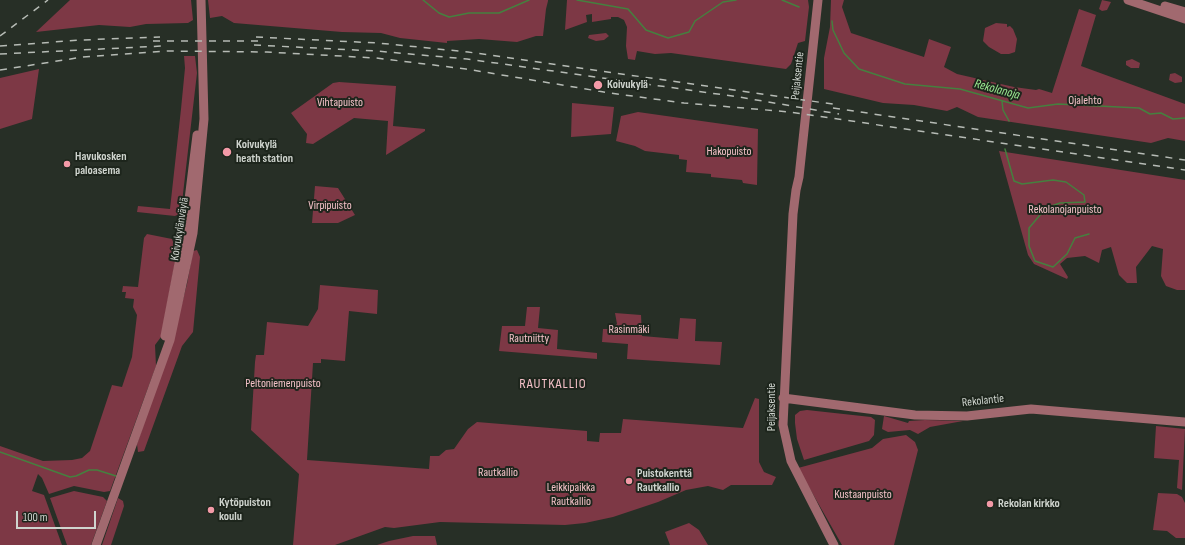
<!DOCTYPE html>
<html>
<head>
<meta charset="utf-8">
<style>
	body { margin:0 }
	#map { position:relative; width:1185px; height:545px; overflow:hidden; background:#272f26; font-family:"Sofia Sans Condensed",sans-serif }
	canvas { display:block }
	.scale { position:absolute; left:16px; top:511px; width:80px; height:18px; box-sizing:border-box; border:2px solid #cfd4ce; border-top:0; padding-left:5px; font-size:12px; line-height:14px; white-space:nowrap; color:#cfd4ce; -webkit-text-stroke:3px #1d251c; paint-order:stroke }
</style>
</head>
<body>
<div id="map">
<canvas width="1185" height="545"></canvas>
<div class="scale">100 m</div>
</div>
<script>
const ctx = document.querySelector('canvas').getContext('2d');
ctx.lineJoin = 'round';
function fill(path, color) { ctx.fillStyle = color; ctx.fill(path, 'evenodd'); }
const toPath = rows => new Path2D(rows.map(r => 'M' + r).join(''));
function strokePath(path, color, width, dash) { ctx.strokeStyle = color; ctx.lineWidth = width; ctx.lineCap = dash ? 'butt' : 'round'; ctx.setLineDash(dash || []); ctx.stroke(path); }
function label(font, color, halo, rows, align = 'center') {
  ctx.font = font + ' "Sofia Sans Condensed",sans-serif'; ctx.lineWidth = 4; ctx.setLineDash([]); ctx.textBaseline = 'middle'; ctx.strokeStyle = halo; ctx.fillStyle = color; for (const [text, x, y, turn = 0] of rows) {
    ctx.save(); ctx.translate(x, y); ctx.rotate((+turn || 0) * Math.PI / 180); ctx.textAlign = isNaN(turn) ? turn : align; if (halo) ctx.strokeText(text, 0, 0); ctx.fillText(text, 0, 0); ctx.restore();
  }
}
const green = toPath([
	[70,0,191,0,193,20,188,23,146,24,130,27,99,25,36,32],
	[208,0,548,0,548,1,546,9,543,36,536,36,517,42,479,39,447,41,447,43,400,38,381,33,342,32,234,23,222,16,210,18],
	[567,0,808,0,809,7,805,41,798,43,791,64,786,69,671,53,655,54,637,51,635,60,628,59,626,46,627,27,624,20,618,17,611,17,611,19,592,22,592,14,586,15,587,22,565,30],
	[831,0,844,0,842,7,851,33,924,57,929,39,951,47,944,67,957,74,1014,87,1036,90,1039,89,1052,93,1079,9,1096,15,1081,66,1185,104,1185,141,1168,138,1151,143,978,117,957,107,947,111,914,105,883,103,824,89,824,58,830,27],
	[1102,0,1111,2,1107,10,1102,11,1099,9],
	[996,23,1007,24,1007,27,1010,26,1013,29,1017,39,1015,52,1009,54,1001,54,989,47,983,41,985,28],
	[606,33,609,36,604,40,596,41,588,38,589,35],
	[184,56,195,56,197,73,181,211,179,214,175,216,137,212,138,206,170,209,181,109,185,68],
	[1132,59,1140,63,1139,68,1131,68,1126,65,1126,61],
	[39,69,32,119,0,129,0,78],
	[1175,73,1182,77,1182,82,1175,83,1169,80,1170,74],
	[339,82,396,86,393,126,425,129,425,131,386,155,388,121,354,118,313,144,306,143,307,134,291,113,333,83],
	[572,103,614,107,611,134,571,137],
	[638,112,758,129,757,185,743,183,742,180,711,177,711,174,686,172,687,160,679,159,679,155,645,151,635,146,616,141,621,116],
	[999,151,1185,180,1185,290,1177,290,1166,286,1161,276,1163,249,1152,246,1136,267,1137,283,1127,283,1119,275,1111,247,1102,250,1099,263,1085,256,1067,258,1060,264,1068,277,1067,279,1034,264,1028,255],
	[315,186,338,188,355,215,338,223,312,223],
	[147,234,172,239,176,250,175,262,161,337,155,345,156,366,110,491,104,492,74,486,49,494,42,478,38,474,32,491,44,495,62,545,0,545,0,446,43,461,72,460,82,458,90,451,112,385,122,387,132,357,137,315,133,307,134,299,125,298,126,292,122,292,123,286,138,287,144,238],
	[197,250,200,257,193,332,182,346,144,451,138,452,137,444,175,330,187,284,193,251],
	[320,285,378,290,377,314,349,311,345,361,321,359,321,363,313,363,307,460,429,469,430,456,439,456,446,450,454,449,468,429,477,422,587,431,587,441,599,442,600,433,621,433,623,419,743,428,755,398,759,399,759,462,764,472,776,477,772,485,731,485,723,490,708,486,686,490,658,502,613,517,585,523,565,525,440,522,394,528,385,527,335,545,293,545,299,474,251,430,255,362,256,355,264,355,267,322,308,326,318,309],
	[527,307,540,307,538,328,558,330,557,349,597,353,597,359,499,351,502,326,525,326],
	[615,313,641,315,642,336,678,339,680,318,696,319,695,341,722,342,720,365,627,359,628,344,602,342,603,329,611,329,617,324],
	[807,410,871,417,875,420,874,435,869,441,804,460,797,439,795,423,795,415,800,411],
	[884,416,908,423,909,421,925,420,963,421,930,427,918,434,910,430,888,432,882,429],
	[1156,426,1185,429,1182,490,1177,488,1179,460,1154,458],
	[906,435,915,442,918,450,894,545,842,545,798,468,872,448,883,439],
	[74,491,103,497,107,501,91,545,67,545,50,498],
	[1158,493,1177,494,1182,497,1185,503,1185,538,1176,538,1167,531,1153,530],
	[118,498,123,501,124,506,111,545,102,545],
	[689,523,699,530,708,545,670,545,665,532],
	[413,536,435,536,437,545,377,545,389,541]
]);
const stream = toPath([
	[423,0,439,13,449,17,469,13,499,13,529,0],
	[577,0,628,9,646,30,668,38,689,32,695,21,723,2,736,0],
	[782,0,799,7],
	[832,21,833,30,844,53,859,69,905,84,960,89,1028,108,1058,104,1139,108,1150,114,1161,113,1173,119,1185,118],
	[1002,101,1003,110,1009,121],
	[1005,149,1014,181,1022,184,1053,180,1066,182,1084,195,1085,202,1060,203,1046,208,1029,228,1029,246,1035,261,1053,267,1067,254,1075,238,1089,234],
	[0,452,70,477,76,476,89,470,97,470,116,476]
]);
const major = toPath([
	[818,0,799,177,796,190,793,214,783,425,791,461,834,545],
	[1128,0,1185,19],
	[1165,6,1185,12],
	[165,336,185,232,197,135],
	[783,398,915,415,967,416,1031,409,1185,422],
	[96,545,170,340,193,233,204,119,201,0]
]);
const rail = toPath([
	[0,36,48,0],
	[256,37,378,43,468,52,839,105],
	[153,41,261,41],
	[254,45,376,51,467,59,739,97,839,114],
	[0,46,81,40,160,37],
	[0,54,162,46],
	[0,70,83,57,168,51,267,52,376,58,466,69,610,93,684,103,790,112,1185,170],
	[833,108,1185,160]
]);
const markers = [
	[598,85,5,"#f39aa7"],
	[227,152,5,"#f39aa7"],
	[67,164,4,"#f39aa7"],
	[629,481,4,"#f39aa7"],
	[990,504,4,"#f39aa7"],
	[211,510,4,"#f39aa7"]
];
const streetNames = [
	["Peijaksentie",798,76,-84],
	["Koivukylänväylä",180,229,-81],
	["Rekolantie",983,401,-6],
	["Peijaksentie",772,407,-90]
];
const poiNames = [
	["Koivukylä",607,85],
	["Koivukylä",236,145],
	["heath station",236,159],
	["Havukosken",75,157],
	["paloasema",75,171],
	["Puistokenttä",637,474],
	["Rautkallio",637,488],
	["Kytöpuiston",219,503],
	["koulu",219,517],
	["Rekolan kirkko",998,504]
];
const parkNames = [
	["Ojalehto",1085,101],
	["Vihtapuisto",340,103],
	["Hakopuisto",729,152],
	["Virpipuisto",330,206],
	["Rekolanojanpuisto",1065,210],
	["Rasinmäki",629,330],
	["Rautniitty",529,339],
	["Peltoniemenpuisto",283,384],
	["Rautkallio",498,473],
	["Leikkipaikka",571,488],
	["Rautkallio",571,502],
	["Kustaanpuisto",863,495]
];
const waterNames = [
	["Rekolanoja",997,90,15]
];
const quarterNames = [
	["RAUTKALLIO",553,384]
];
fill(green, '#7d3845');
strokePath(stream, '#45803f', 1.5);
strokePath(major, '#a1696f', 9);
strokePath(rail, '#b6bbb5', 1.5, [7, 7]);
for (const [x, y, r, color] of markers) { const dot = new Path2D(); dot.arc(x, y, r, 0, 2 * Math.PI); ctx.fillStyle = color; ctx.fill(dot); strokePath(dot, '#1d251c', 1.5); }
label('12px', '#cfd4ce', '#1d251c', streetNames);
label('bold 12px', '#cfd4ce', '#1d251c', poiNames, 'left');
label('12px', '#f4c2c8', '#1d251c', parkNames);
label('italic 13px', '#9bec92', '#1d251c', waterNames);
ctx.letterSpacing = '1px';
label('14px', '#f4c0c7', '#1d251c', quarterNames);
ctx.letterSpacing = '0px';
</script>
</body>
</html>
